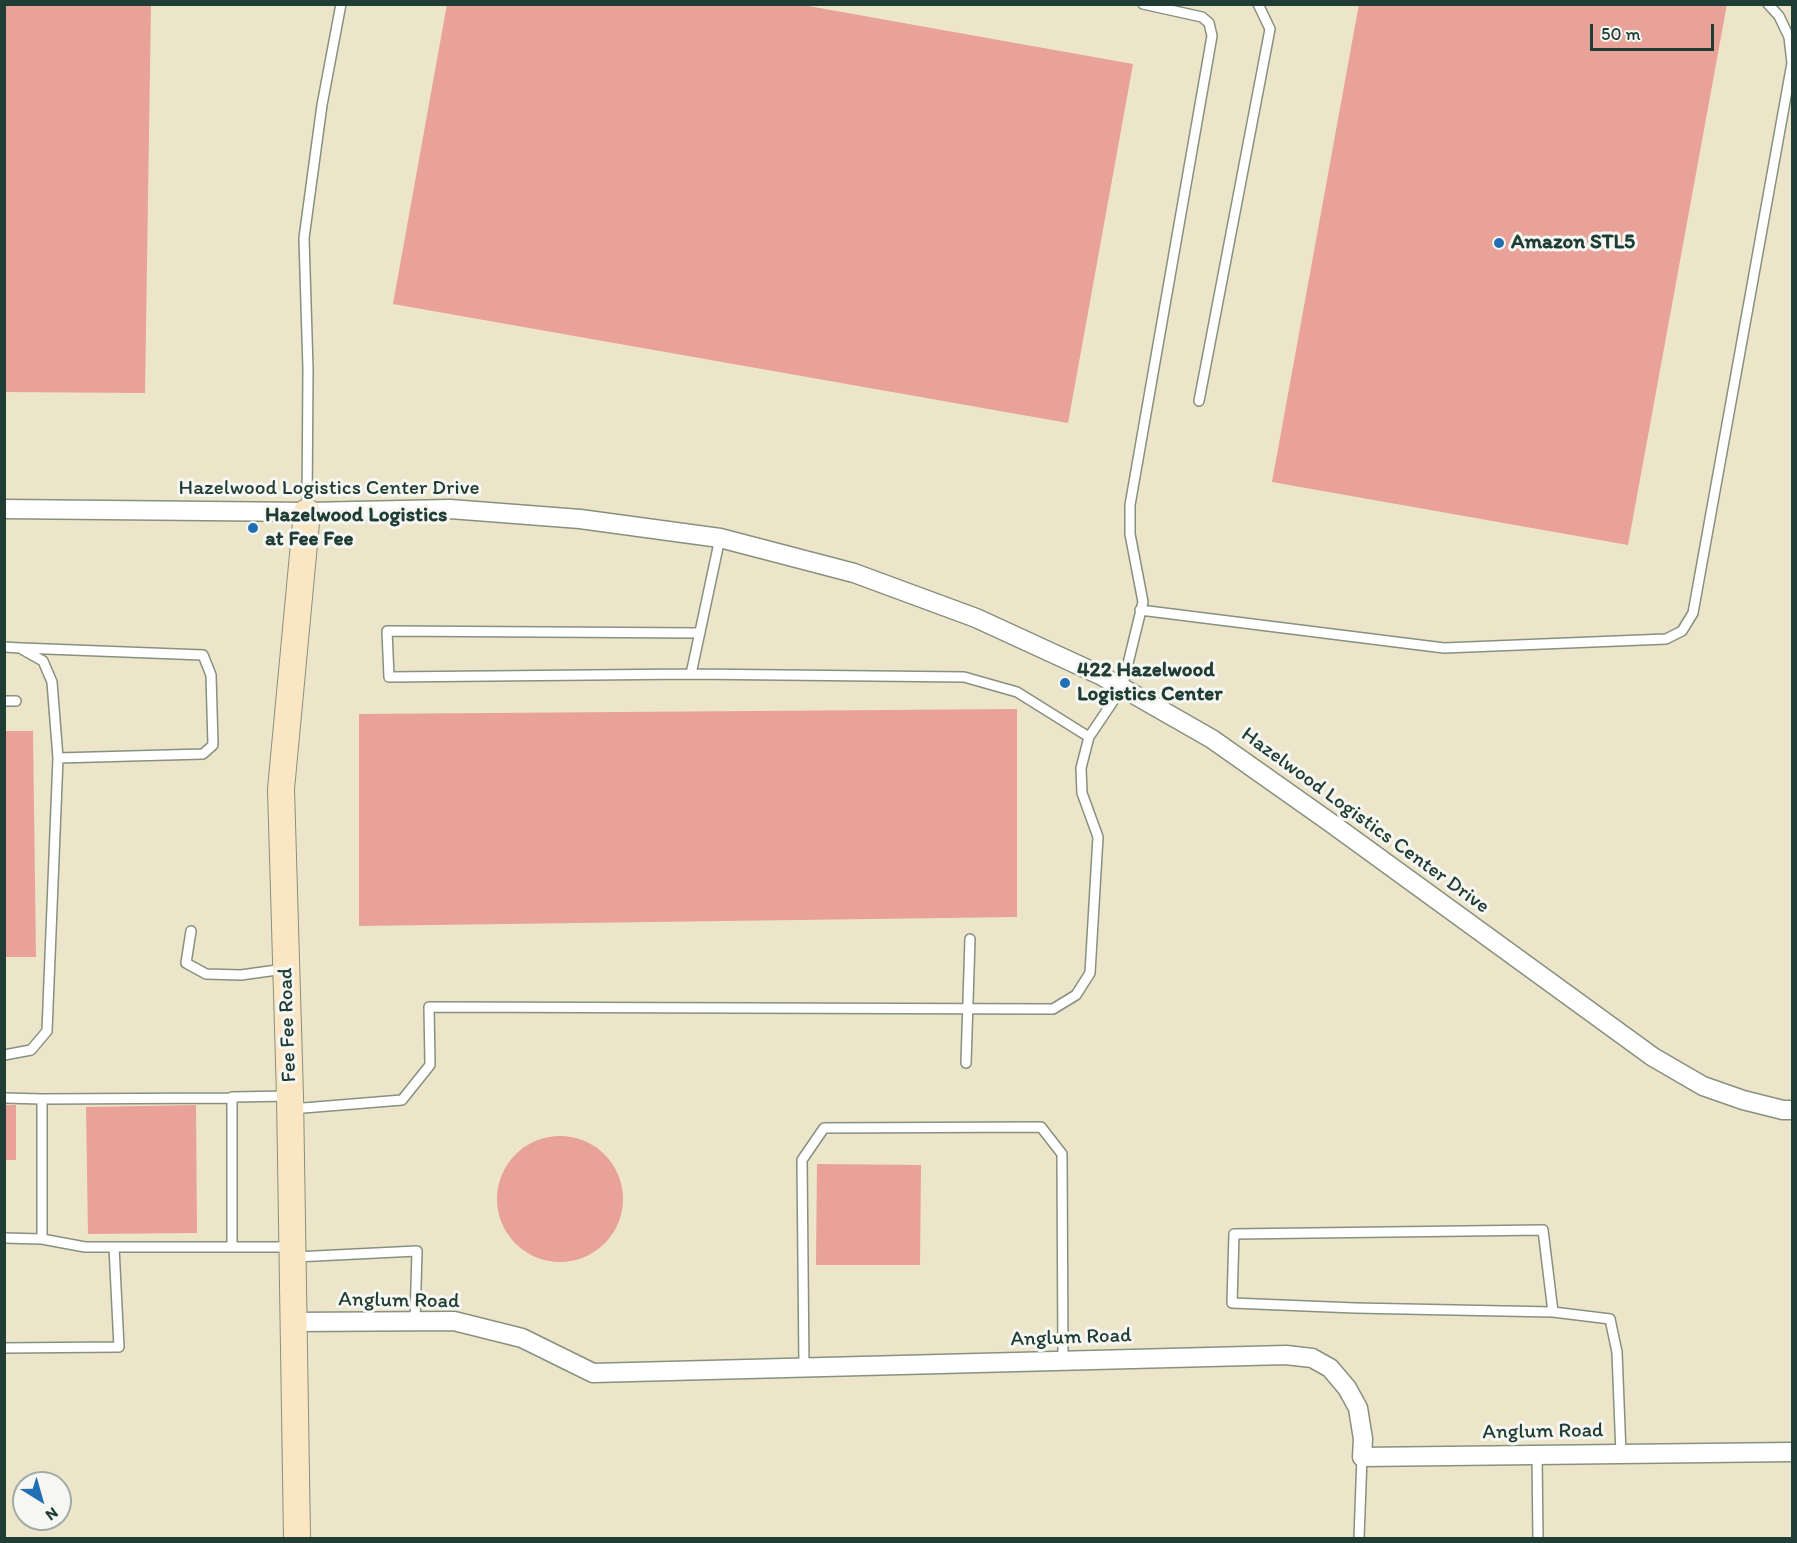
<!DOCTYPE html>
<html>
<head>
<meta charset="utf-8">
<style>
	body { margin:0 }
	#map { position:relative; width:1797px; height:1543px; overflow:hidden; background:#ece5c9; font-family:Itim,sans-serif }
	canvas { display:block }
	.frame { position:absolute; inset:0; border:6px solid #1f3d34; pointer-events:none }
	.north { position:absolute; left:12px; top:1471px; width:60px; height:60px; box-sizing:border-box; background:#f6f6f2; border:2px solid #a0aca6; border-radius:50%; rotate:143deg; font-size:16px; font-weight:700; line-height:24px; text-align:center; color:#1f3d34 }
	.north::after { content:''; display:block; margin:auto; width:21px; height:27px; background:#1f6fb2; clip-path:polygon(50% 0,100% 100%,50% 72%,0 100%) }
	.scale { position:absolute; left:1590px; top:24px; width:124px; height:27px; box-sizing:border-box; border:3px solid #1f3d34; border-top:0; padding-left:8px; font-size:18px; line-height:21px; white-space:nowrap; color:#1f3d34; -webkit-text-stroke:4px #f6f6f2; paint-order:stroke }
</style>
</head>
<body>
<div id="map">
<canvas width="1797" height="1543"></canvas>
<div class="frame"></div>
<div class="north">N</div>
<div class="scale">50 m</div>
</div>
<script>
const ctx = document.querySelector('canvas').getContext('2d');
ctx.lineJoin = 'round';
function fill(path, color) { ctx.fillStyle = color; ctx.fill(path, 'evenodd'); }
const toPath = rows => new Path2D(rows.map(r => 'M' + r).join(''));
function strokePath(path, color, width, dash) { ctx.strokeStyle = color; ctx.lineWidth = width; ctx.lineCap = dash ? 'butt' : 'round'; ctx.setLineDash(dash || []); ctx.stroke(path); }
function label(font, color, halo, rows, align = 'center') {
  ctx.font = font + ' Itim,sans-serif'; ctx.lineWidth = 6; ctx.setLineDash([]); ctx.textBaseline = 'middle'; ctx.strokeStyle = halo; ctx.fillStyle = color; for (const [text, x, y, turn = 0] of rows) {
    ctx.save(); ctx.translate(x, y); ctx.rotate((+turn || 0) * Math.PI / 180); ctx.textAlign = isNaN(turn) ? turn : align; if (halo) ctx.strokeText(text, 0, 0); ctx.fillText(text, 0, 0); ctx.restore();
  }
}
const building = toPath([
	[4,4,151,4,145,393,4,392],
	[447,4,797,4,1133,64,1068,423,393,304],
	[1359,4,1727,4,1628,545,1272,482],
	[1017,709,1017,917,359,926,359,714],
	[4,731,33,731,36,957,4,957],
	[4,1105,16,1105,16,1160,4,1160],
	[196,1105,197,1233,88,1234,86,1107],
	'497 1199a63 63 0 1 1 126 0a63 63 0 1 1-126 0Z',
	[817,1164,921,1165,920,1265,816,1265]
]);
const lane = toPath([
	[1768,4,1779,16,1789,37,1792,63],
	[1199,401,1270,29,1258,4],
	[307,510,308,369,304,238,322,105,341,4],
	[720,538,691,674,964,677,1017,692,1089,737],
	[1140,610,1444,648,1666,639,1682,631,1693,613,1792,63],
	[4,647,20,648,43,661,52,682,58,758,47,1031,31,1050,4,1055],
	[21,648,203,655,211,675,213,745,203,754,58,758],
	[691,674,389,677,387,631,700,633],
	[4,701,16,701],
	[191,931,186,963,206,974,241,975,284,969],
	[966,1063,970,939],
	[4,1098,42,1099],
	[232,1098,42,1099,42,1239,85,1247,232,1247],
	[291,1109,402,1100,430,1065,429,1007,1053,1009,1076,995,1090,973,1098,837,1082,793,1081,768,1089,737,1122,688,1143,602,1130,534,1130,505,1212,36,1209,23,1202,17,1143,4],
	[4,1238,42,1239],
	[290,1247,232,1247,232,1097,290,1096],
	[295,1257,417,1251,415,1321],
	[1553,1312,1543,1230,1234,1234,1232,1303,1355,1308,1553,1312,1610,1319,1617,1352,1621,1454],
	[4,1348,119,1347,114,1247],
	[804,1368,802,1160,824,1128,1041,1127,1062,1154,1063,1361],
	[1537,1455,1538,1538],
	[1359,1538,1362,1457]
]);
const street = toPath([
	[4,509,307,512,450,509,580,519,720,538,854,573,976,618,1100,675,1212,739,1331,823,1653,1057,1703,1086,1743,1100,1783,1110,1792,1110],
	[293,1322,454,1321,522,1338,593,1373,1286,1355,1312,1358,1330,1368,1347,1388,1358,1408,1363,1439,1362,1457,1792,1452]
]);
const secondary = toPath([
	[297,1538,290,1096,281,789,307,512]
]);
const markers = [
	[1499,243,6,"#1f6fb2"],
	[253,528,6,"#1f6fb2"],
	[1065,683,6,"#1f6fb2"]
];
const poiNames = [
	["Amazon STL5",1511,243],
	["Hazelwood Logistics",265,516],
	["at Fee Fee",265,540],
	["422 Hazelwood",1077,671],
	["Logistics Center",1077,695]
];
const streetNames = [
	["Hazelwood Logistics Center Drive",329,489],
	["Hazelwood Logistics Center Drive",1365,821,36],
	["Fee Fee Road",288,1025,-92],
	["Anglum Road",399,1301,1],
	["Anglum Road",1071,1338,-2],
	["Anglum Road",1543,1432,-1]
];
fill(building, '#e8a297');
strokePath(lane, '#86917e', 12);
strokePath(street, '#86917e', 21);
strokePath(secondary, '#86917e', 28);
strokePath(lane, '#fff', 9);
strokePath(street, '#fff', 18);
strokePath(secondary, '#fbe6c4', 26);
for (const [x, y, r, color] of markers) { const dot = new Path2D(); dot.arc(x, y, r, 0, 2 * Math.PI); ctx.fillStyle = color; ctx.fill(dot); strokePath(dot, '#f6f6f2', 2); }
label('bold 21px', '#1f3d34', '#f6f6f2', poiNames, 'left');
label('21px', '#1f3d34', '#f6f6f2', streetNames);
</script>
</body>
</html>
